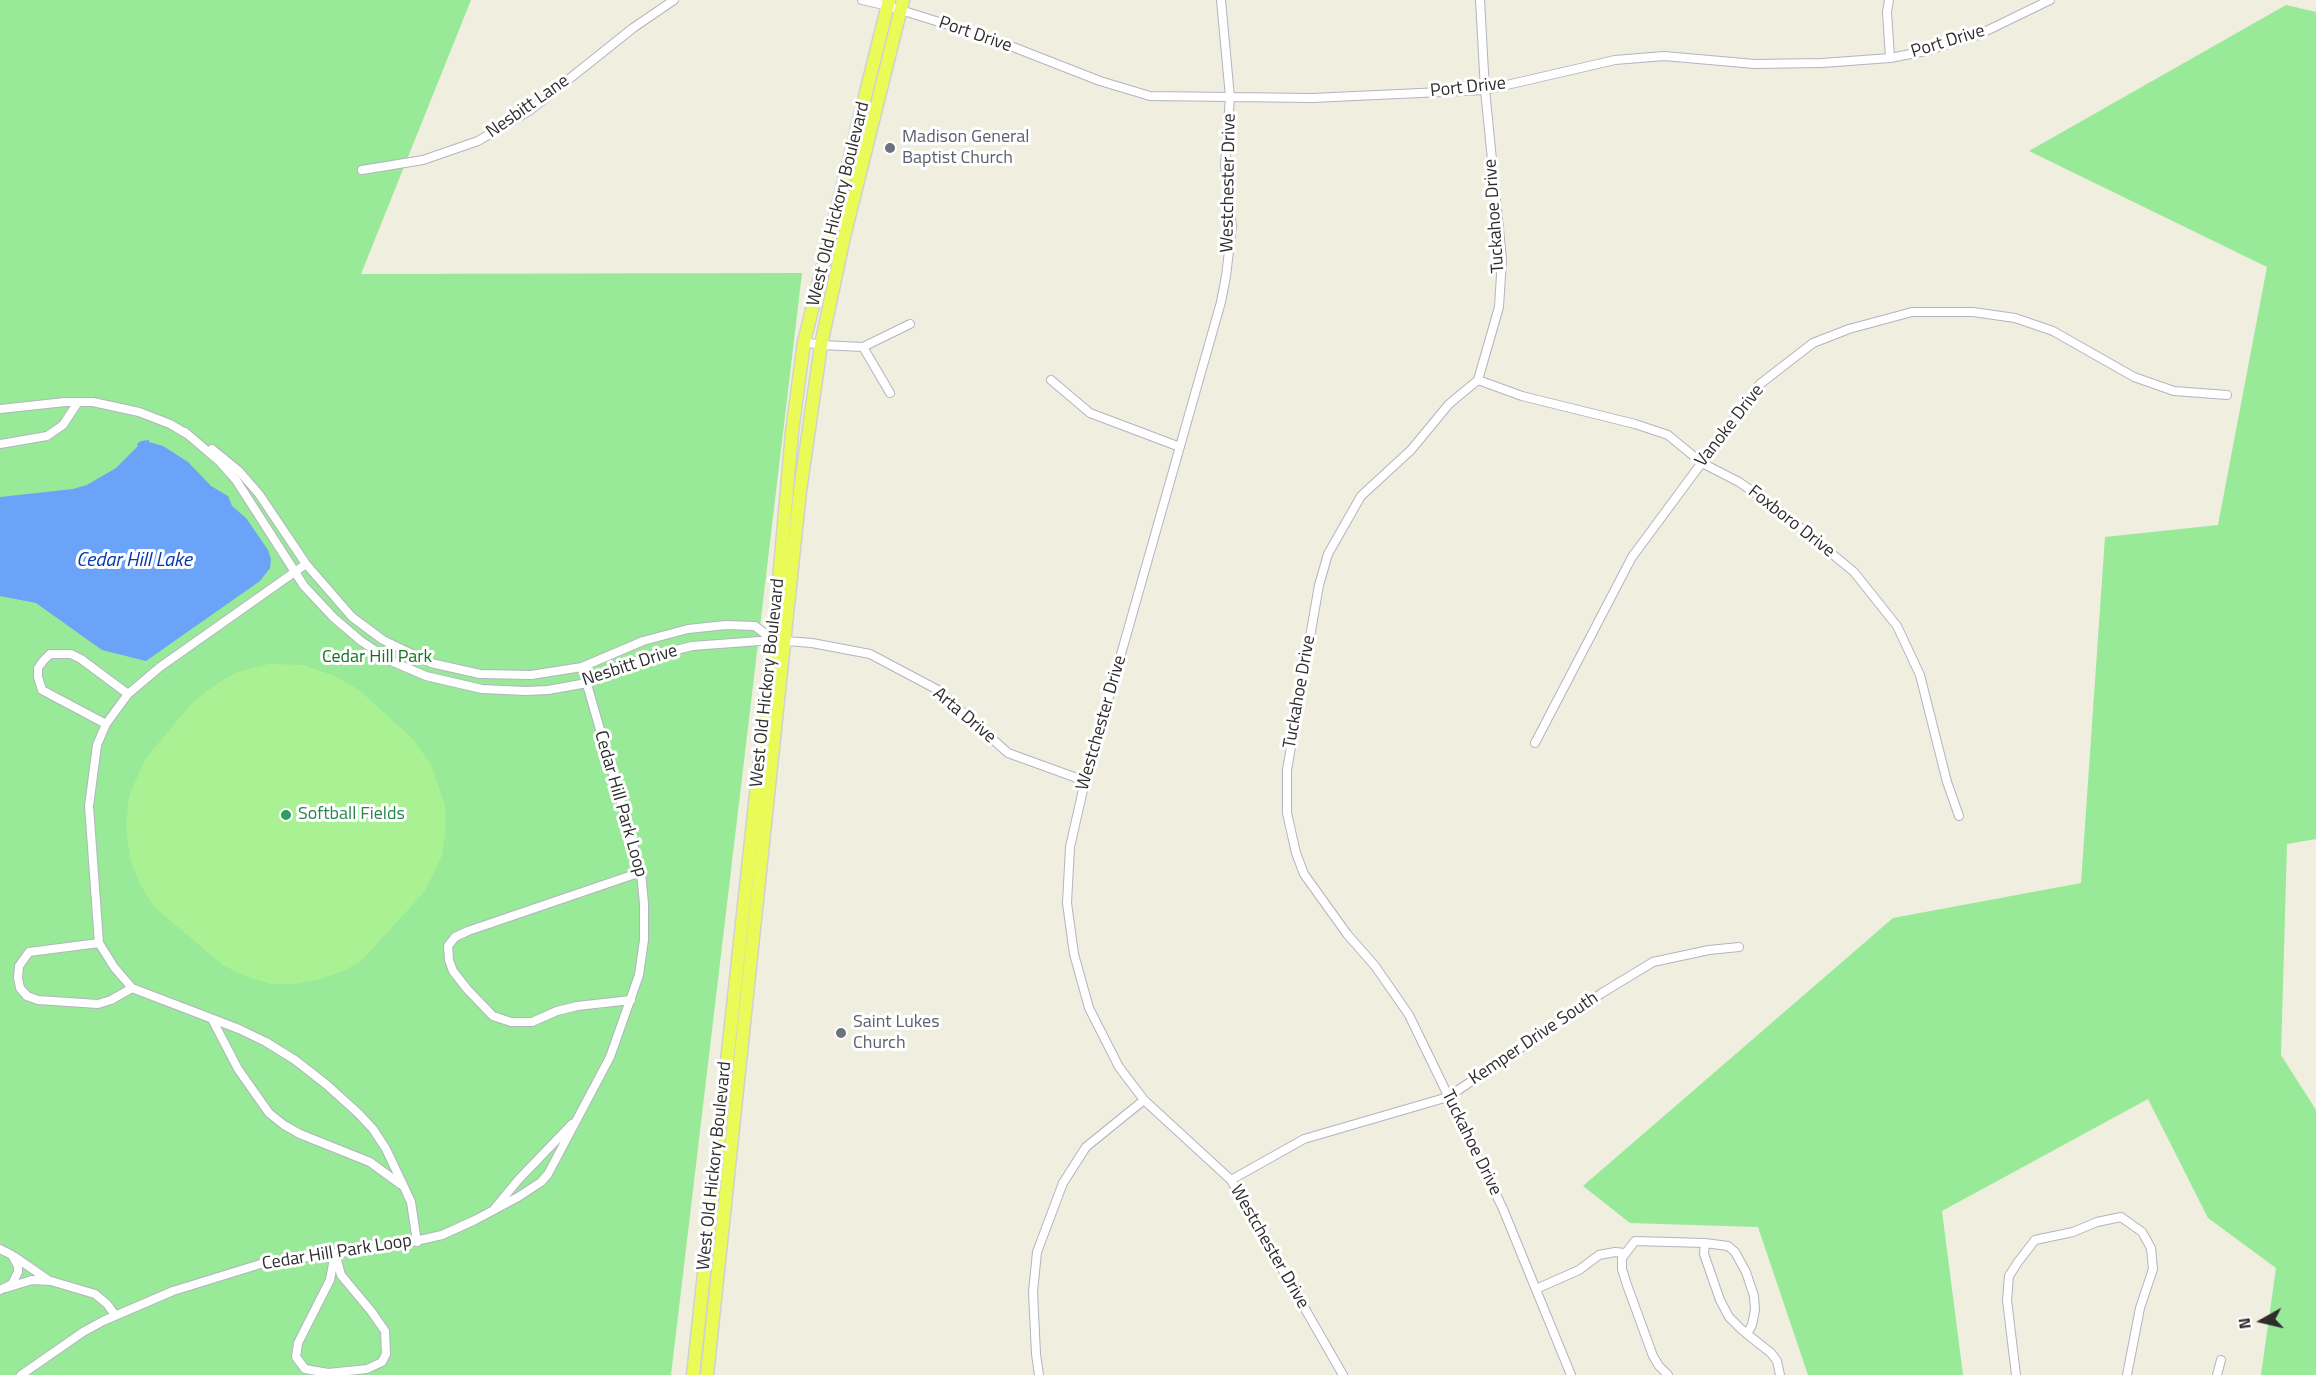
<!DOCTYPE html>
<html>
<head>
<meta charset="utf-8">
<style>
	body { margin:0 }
	#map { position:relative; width:2316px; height:1375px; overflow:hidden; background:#efeedf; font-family:"Titillium Web",sans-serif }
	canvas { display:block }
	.north { position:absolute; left:2232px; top:1291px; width:60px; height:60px; -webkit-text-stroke:4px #fff; paint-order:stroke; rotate:262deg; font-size:16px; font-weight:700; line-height:24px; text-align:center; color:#2d2d2d }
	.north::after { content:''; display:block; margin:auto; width:21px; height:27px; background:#2d2d2d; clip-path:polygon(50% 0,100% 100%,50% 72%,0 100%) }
</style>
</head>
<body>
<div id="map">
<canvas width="2316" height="1375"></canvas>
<div class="north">N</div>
</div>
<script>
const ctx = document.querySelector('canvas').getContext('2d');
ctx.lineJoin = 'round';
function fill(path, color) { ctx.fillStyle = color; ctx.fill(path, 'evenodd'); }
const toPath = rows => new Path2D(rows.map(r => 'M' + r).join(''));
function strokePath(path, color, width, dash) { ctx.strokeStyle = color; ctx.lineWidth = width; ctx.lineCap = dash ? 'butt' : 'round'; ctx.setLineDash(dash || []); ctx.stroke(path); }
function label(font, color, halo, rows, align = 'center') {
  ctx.font = font + ' "Titillium Web",sans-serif'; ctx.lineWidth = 6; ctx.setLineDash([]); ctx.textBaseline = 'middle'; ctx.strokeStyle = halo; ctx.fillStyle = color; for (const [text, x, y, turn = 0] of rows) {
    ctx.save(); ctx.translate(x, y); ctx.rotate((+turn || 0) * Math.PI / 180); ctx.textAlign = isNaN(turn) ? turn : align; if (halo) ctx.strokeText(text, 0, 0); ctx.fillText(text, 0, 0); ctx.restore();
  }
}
const green = toPath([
	[0,0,471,0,361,274,802,273,671,1375,0,1375],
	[2286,5,2316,12,2316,839,2287,844,2281,1055,2316,1110,2316,1375,2261,1375,2276,1268,2208,1218,2148,1099,1942,1211,1963,1375,1808,1375,1758,1227,1630,1223,1583,1186,1893,918,2081,883,2105,537,2218,525,2267,267,2029,151]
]);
const pitch = toPath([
	[269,664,303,665,335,676,359,690,413,739,430,763,445,804,446,832,441,858,425,891,363,959,346,970,321,979,297,984,271,984,248,977,224,966,154,907,141,886,130,859,126,827,129,796,145,759,193,702,208,690,236,672]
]);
const water = toPath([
	[149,440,149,442,163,446,188,462,211,486,228,496,232,506,246,518,268,550,271,559,270,568,260,581,146,661,102,650,36,603,0,596,0,497,73,489,87,485,116,468,138,446,137,444,141,441]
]);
const minor = toPath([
	[862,0,888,6,990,38,1100,81,1150,96,1312,98,1485,90,1615,60,1664,56,1755,64,1822,63,1890,58,1926,51,1978,35,2050,0],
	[1221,0,1230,97,1225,166,1232,226,1226,276,1221,302,1085,781,1070,847,1067,903,1074,954,1089,1008,1119,1067,1144,1100,1231,1180,1343,1375],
	[1480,0,1485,90,1502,259,1499,307,1478,380,1449,404,1411,450,1361,496,1328,554,1319,585,1287,770,1287,813,1296,853,1304,874,1347,934,1375,966,1409,1015,1503,1209,1571,1375],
	[1889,0,1887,12,1890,58],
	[362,170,423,160,478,141,529,111,633,28,674,0],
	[804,342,821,345,863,347,910,324],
	[863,347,890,393],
	[1051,380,1090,413,1180,447],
	[1478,380,1522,396,1635,424,1668,435,1702,463,1739,482,1779,510,1854,572,1897,626,1920,675,1947,782,1959,816],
	[0,409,65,402,93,402,139,412,170,424,187,434],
	[185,432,220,462,236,480,304,586,334,618,361,641,391,661,426,676,482,689,526,691,548,690,587,683,660,654,692,646,773,640,812,643,870,654,938,690,1008,753,1085,781],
	[0,444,47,436,63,425,78,402],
	[212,449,239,471,259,494,306,564,352,617,383,640,431,663,480,674,531,675,582,667,643,641,688,629,726,625,755,626,773,640],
	[306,564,160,667,128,694,106,724,97,745,89,806,99,943,114,967,132,988,239,1029,266,1042,295,1060,327,1085,359,1114,373,1129,386,1149,404,1187,411,1202,417,1242],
	[106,724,42,690,38,677,38,668,43,661,50,654,71,654,81,659,128,694],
	[1535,743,1632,557,1760,384,1813,343,1849,329,1912,312,1973,312,2015,318,2053,331,2134,377,2174,391,2227,395],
	[99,943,29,952,19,966,18,978,20,988,27,996,38,1000,98,1004,111,1000,132,988],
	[631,1000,577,1006,557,1011,532,1022,511,1022,493,1016,467,989,453,971,449,960,448,946,455,937,468,931,641,872],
	[212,1019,238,1069,269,1113,284,1125,300,1134,370,1162,400,1184],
	[1231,1180,1304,1139,1448,1097,1602,993,1653,962,1709,950,1739,947],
	[495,1208,519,1179,572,1124],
	[0,1249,12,1255,18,1266,18,1272,12,1284,0,1290],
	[335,1253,341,1275,371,1311,385,1331,386,1354,382,1362,367,1369,328,1373,305,1369,296,1357,298,1343,330,1280,335,1253],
	[15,1257,47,1279],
	[6,1288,32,1280,51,1281,95,1294,107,1304,115,1315],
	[1536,1289,1579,1270,1599,1255,1615,1252,1625,1253],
	[1747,1334,1752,1325,1755,1310,1754,1296,1746,1272,1735,1252,1728,1246,1705,1243,1704,1254,1720,1300,1729,1317,1741,1329,1747,1334,1771,1353,1777,1361,1780,1375],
	[21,1375,83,1332,103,1321,173,1291,267,1262,389,1247,442,1235,475,1220,518,1197,541,1182,548,1174,610,1057,639,975,644,940,644,904,641,872,582,667],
	[1039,1375,1036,1354,1033,1292,1037,1252,1063,1183,1086,1147,1144,1100],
	[1668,1375,1659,1366,1653,1356,1627,1285,1622,1269,1622,1258,1635,1241,1705,1243],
	[2016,1375,2007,1300,2009,1276,2018,1262,2035,1240,2073,1232,2097,1222,2121,1217,2142,1232,2151,1248,2153,1269,2140,1308,2127,1375],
	[2217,1375,2221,1360]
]);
const primary = toPath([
	[693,1375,778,592,792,432,804,342,889,0],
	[707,1375,800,491,821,345,844,237,903,0]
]);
const markers = [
	[890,148,6,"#6b7280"],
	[286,815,6,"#2e9e5b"],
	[841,1033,6,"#6b7280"]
];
const streetNames = [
	["Port Drive",975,35,19],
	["Port Drive",1948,42,-17],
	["Port Drive",1468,88,-6],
	["Nesbitt Lane",528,107,-35],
	["Westchester Drive",1229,183,-89],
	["West Old Hickory Boulevard",839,204,-76],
	["Tuckahoe Drive",1495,216,-94],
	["Vanoke Drive",1730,426,-52],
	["Foxboro Drive",1791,522,38],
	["Nesbitt Drive",630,666,-18],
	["West Old Hickory Boulevard",768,683,-84],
	["Tuckahoe Drive",1300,692,-80],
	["Arta Drive",964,716,40],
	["Westchester Drive",1102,723,-74],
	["Cedar Hill Park Loop",620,804,74],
	["Kemper Drive South",1534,1039,-34],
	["Tuckahoe Drive",1471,1143,64],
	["West Old Hickory Boulevard",715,1166,-84],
	["Westchester Drive",1269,1247,60],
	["Cedar Hill Park Loop",337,1253,-9]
];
const worshipNames = [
	["Madison General",902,138],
	["Baptist Church",902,159],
	["Saint Lukes",853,1023],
	["Church",853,1044]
];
const parkNames = [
	["Cedar Hill Park",377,658]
];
const leisureNames = [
	["Softball Fields",298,815]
];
const waterNames = [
	["Cedar Hill Lake",134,561]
];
fill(green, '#98e998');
fill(pitch, '#a9f193');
fill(water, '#6ba3f8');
strokePath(minor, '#b4b3c1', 10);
strokePath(primary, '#d1d1d1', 15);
strokePath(minor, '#fff', 8);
strokePath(primary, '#eafb58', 12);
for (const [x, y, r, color] of markers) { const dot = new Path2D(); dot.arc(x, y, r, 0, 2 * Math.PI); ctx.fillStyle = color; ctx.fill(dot); strokePath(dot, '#fff', 2); }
label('18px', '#2d2d2d', '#fff', streetNames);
label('18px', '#5b616d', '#fff', worshipNames, 'left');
label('18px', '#157221', '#fff', parkNames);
label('18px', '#27864d', '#fff', leisureNames, 'left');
label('italic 20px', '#0339ab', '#fff', waterNames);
</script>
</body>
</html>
